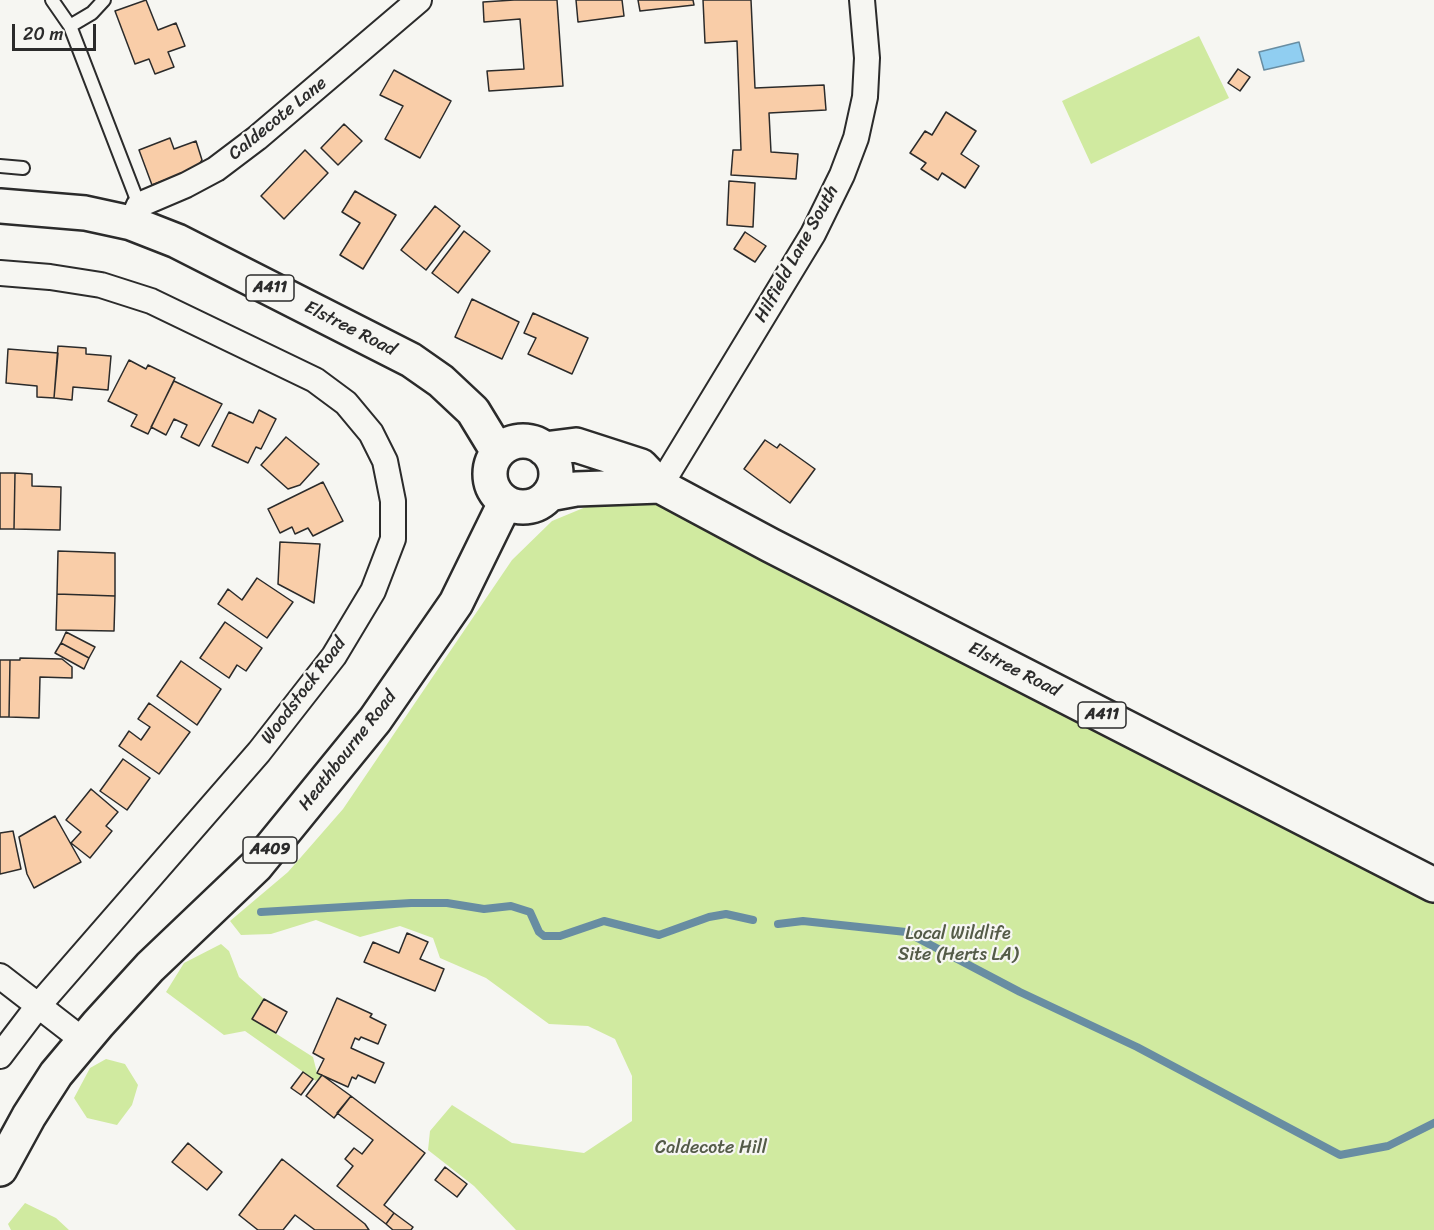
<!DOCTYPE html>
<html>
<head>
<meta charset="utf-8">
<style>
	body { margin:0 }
	#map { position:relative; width:1434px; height:1230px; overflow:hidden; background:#f6f6f2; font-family:Sriracha,sans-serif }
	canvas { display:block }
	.scale { position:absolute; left:12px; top:24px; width:84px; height:27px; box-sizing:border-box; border:3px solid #2b2b2b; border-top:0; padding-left:8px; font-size:18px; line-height:21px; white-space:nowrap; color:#2b2b2b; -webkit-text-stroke:4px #f6f6f2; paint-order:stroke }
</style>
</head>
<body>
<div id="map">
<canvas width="1434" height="1230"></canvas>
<div class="scale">20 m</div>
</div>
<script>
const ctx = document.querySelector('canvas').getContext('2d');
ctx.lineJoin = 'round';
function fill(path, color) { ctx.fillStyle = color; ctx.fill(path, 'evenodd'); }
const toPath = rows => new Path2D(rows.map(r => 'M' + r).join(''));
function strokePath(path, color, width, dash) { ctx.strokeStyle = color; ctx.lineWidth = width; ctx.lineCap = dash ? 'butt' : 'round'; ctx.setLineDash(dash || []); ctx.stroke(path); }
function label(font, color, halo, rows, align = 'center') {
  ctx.font = font + ' Sriracha,sans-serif'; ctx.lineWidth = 4.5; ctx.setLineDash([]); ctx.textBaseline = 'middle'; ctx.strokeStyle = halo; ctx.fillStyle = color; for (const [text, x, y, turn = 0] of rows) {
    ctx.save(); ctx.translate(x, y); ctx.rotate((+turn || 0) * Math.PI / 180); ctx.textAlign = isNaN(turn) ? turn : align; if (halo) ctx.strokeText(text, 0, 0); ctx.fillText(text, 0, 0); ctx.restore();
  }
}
const green = toPath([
	[1199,36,1229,98,1091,164,1062,101],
	[605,499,662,504,738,543,826,593,1434,900,1434,1230,516,1230,474,1186,428,1150,430,1131,452,1105,512,1143,584,1153,632,1121,632,1076,615,1039,588,1026,549,1024,486,978,440,958,433,938,400,926,360,937,316,920,271,934,241,935,230,921,288,872,343,809,512,560,552,521],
	[221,944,229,951,239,977,264,999,253,1019,313,1057,317,1073,322,1075,316,1081,245,1031,224,1035,166,992,184,963],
	[106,1059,125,1064,138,1085,132,1105,117,1125,87,1118,74,1098,90,1068],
	[25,1203,56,1218,69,1230,11,1230,8,1224]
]);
const water = toPath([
	[1299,42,1304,61,1264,70,1259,52,1299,42]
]);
const stream = toPath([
	[261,912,411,903,447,903,484,909,511,906,530,912,539,932,544,936,560,936,604,921,659,935,709,917,726,914,753,920],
	[778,924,803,921,906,932,1020,992,1137,1047,1340,1155,1388,1146,1434,1123]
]);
const building = toPath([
	[146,0,158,30,176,23,185,46,168,52,174,67,155,74,149,59,135,64,115,11,146,0],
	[514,0,557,0,563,86,489,91,487,71,524,69,520,19,484,22,483,2,514,0],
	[576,0,622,0,624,16,578,22,576,0],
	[638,0,693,0,694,5,640,11,638,0],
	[703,0,751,0,755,88,824,85,826,110,769,113,771,152,798,154,796,179,731,175,733,150,741,150,737,41,705,43,703,0],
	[1238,69,1250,77,1240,91,1228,83,1238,69],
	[394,70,451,101,420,158,385,139,403,106,380,95,394,70],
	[946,112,976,131,961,154,979,166,965,188,942,173,938,180,921,169,926,163,910,153,925,131,932,135,946,112],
	[344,124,362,141,338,165,321,148,344,124],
	[170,138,174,149,196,141,202,160,197,168,152,185,139,150,170,138],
	[305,150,328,173,284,219,261,196,305,150],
	[729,181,755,183,753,227,727,225,729,181],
	[355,191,396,215,363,269,340,255,360,223,342,212,355,191],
	[435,206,460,226,426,270,401,250,435,206],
	[464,231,490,251,458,293,432,273,464,231],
	[745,232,766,246,755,262,734,249,745,232],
	[472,299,519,322,502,359,455,337,472,299],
	[533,313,588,338,572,374,528,354,536,338,524,333,533,313],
	[58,346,86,348,86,354,111,356,108,390,73,387,72,400,54,398,58,346],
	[8,349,58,353,54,398,37,397,37,386,6,383,8,349],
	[129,360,146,369,148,365,175,378,148,434,131,426,137,415,108,401,129,360],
	[174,381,222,404,199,446,181,437,187,425,174,419,166,435,151,427,174,381],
	[259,410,276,419,261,449,256,447,248,463,212,446,229,412,253,423,259,410],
	[286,437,319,464,300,485,288,489,261,465,286,437],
	[765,440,777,448,780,444,815,469,790,503,744,469,765,440],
	[0,473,15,473,14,529,0,529,0,473],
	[15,473,32,474,32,486,61,487,60,530,14,529,15,473],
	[323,482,343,521,313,536,308,528,295,534,292,527,280,533,268,509,323,482],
	[280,542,320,544,314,603,278,584,280,542],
	[58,551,115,553,115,596,57,594,58,551],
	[257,578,293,602,267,638,218,604,228,589,242,600,257,578],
	[57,594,115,596,114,631,56,630,57,594],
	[225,622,262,648,246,671,237,665,229,678,200,658,225,622],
	[66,632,95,647,89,658,61,643,66,632],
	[61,643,89,658,84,669,55,653,61,643],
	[20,658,62,659,72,667,72,678,40,677,39,718,9,717,10,660,20,660,20,658],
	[0,660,10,660,9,717,0,717,0,660],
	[181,661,221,689,197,725,157,696,181,661],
	[149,703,190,732,159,774,119,746,129,731,141,740,150,727,138,719,149,703],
	[123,759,150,778,127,810,100,791,123,759],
	[91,789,118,812,106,826,112,831,90,858,71,843,81,832,66,820,91,789],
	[55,816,81,862,34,888,27,874,19,837,55,816],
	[13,831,21,869,0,874,0,833,13,831],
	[407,933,428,942,420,959,444,969,435,991,364,962,373,942,399,953,407,933],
	[337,998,372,1014,370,1017,386,1025,378,1044,361,1037,359,1040,355,1038,351,1048,384,1063,375,1083,358,1075,356,1079,352,1077,348,1087,317,1073,324,1059,313,1053,337,998],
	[264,999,287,1012,276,1033,252,1019,264,999],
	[303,1072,313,1079,301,1095,291,1088,303,1072],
	[322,1075,351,1096,334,1118,306,1096,322,1075],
	[351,1096,425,1153,384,1205,394,1213,386,1224,337,1186,353,1166,345,1159,354,1148,362,1154,373,1140,337,1113,351,1096],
	[188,1143,222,1172,207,1190,172,1162,188,1143],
	[282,1159,365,1224,369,1230,315,1230,295,1215,283,1230,258,1230,239,1215,282,1159],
	[445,1167,467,1184,457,1197,435,1180,445,1167],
	[394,1213,413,1227,411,1230,393,1230,386,1224,394,1213]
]);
const service = toPath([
	[52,0,70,26,139,205],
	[70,26,92,13,104,0],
	[0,166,23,168]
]);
const minor = toPath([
	[131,223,139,205,186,185,216,169,257,138,419,0],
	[0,273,50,277,101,285,151,301,315,380,346,403,371,433,385,461,393,501,393,539,373,591,334,656,259,752,38,1006,0,1056],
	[660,486,813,234,842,175,856,138,865,97,867,58,862,0],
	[0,976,84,1041]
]);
const primary = toPath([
	[0,206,85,213,131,223,177,241,411,360,441,381,473,411,498,452],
	'490 474a33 33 0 1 1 66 0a33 33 0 1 1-66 0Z',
	[544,449,576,445,641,466,660,486,770,545,1434,885],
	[549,494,576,489,660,486],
	[0,1169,29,1116,56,1074,98,1024,150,967,256,866,375,720,456,603,505,503]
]);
const shields = [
	[270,288,48],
	[1102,715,48],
	[270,850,54]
];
const shieldNames = [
	["A411",270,288],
	["A411",1102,715],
	["A409",270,850]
];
const streetNames = [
	["Caldecote Lane",278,119,-39],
	["Hilfield Lane South",797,254,-61],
	["Elstree Road",350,329,27],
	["Elstree Road",1014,670,27],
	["Woodstock Road",304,691,-53],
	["Heathbourne Road",348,751,-52]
];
const parkNames = [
	["Local Wildlife",958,934],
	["Site (Herts LA)",958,955],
	["Caldecote Hill",711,1148]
];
fill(green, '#d0eaa0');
fill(water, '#90cef1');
strokePath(water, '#688da2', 1.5);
strokePath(stream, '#688da2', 8);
fill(building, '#f9cda8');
strokePath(building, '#2b2b2b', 1.5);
strokePath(service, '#2b2b2b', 16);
strokePath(minor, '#2b2b2b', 28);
strokePath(primary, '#2b2b2b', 38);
strokePath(service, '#f6f6f2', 12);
strokePath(minor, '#f6f6f2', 24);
strokePath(primary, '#f6f6f2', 33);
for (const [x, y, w] of shields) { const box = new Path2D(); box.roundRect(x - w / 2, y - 13, w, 26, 4.5); ctx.fillStyle = '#f6f6f2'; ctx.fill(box); strokePath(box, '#2b2b2b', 1.5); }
label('bold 16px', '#2b2b2b', null, shieldNames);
label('18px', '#2b2b2b', '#f6f6f2', streetNames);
label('18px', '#545b48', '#f6f6f2', parkNames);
</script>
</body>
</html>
